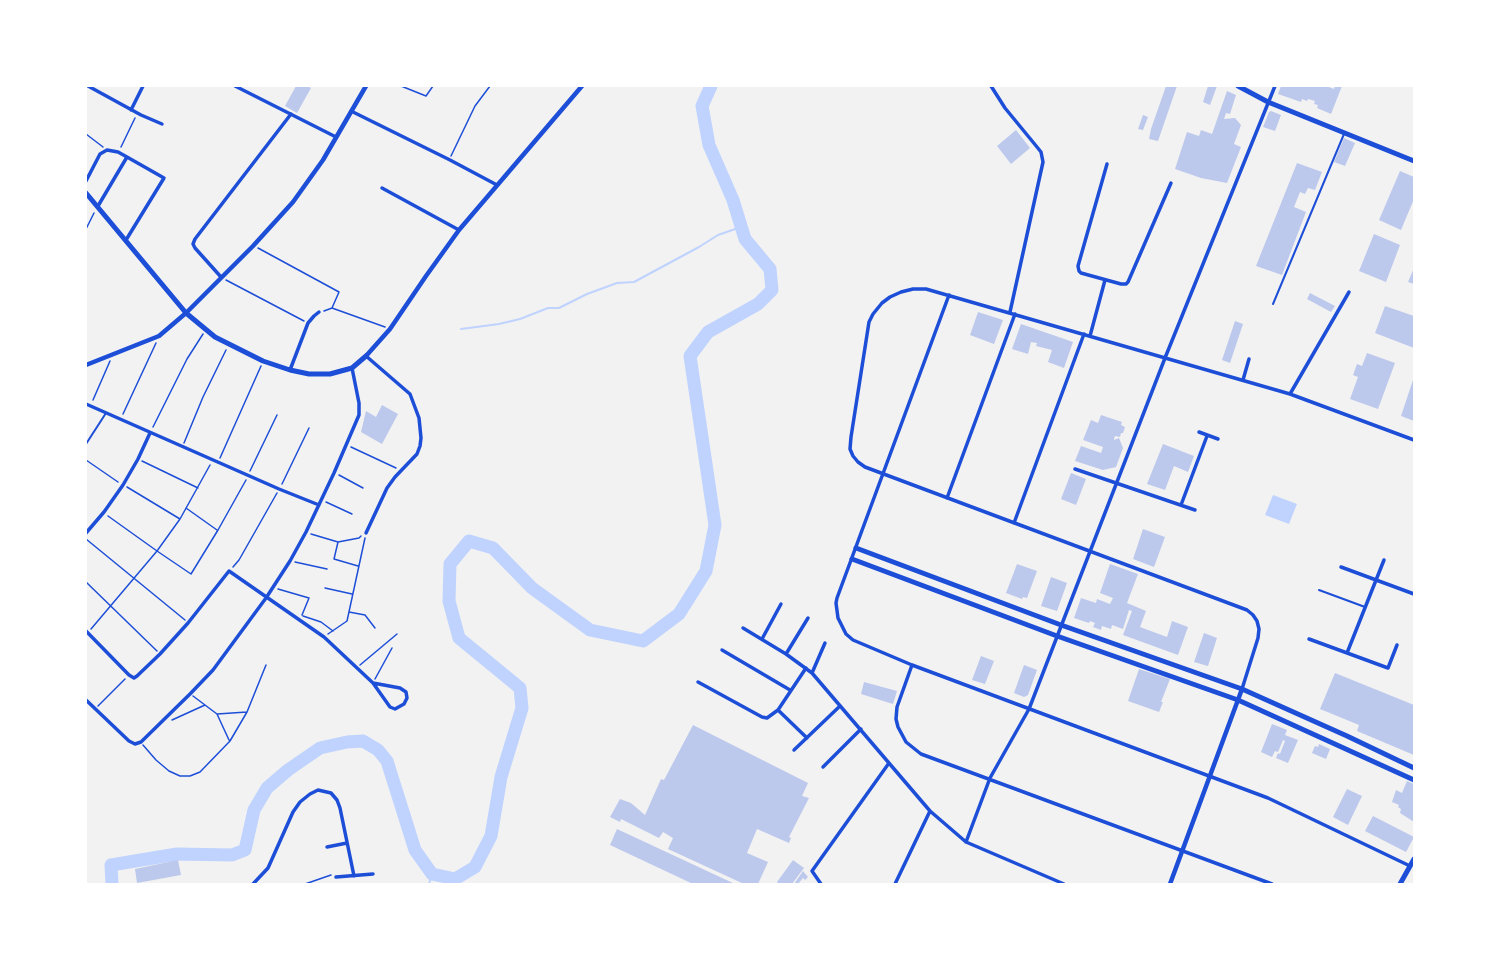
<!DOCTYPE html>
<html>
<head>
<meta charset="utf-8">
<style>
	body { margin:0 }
	#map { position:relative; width:1500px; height:970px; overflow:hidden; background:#f2f2f2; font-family:Lato,sans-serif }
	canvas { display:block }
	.frame { position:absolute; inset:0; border:87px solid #fff; pointer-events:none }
</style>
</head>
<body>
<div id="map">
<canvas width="1500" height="970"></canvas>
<div class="frame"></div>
</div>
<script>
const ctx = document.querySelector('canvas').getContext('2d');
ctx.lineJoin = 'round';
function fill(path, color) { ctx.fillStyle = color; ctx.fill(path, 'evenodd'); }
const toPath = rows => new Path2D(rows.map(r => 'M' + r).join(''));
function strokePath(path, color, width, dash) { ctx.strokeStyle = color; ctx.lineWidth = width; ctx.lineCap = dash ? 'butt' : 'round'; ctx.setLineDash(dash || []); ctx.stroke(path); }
const water = toPath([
	[1273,495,1297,504,1289,524,1265,515]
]);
const stream = toPath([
	[461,329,499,324,520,319,548,308,559,308,587,294,617,283,634,282,699,247,718,235,741,227],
	[429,884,432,874]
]);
const river = toPath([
	[112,884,111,865,177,854,232,855,245,850,254,810,267,788,288,770,320,748,347,742,363,741,378,750,387,761,415,850,432,874,455,879,475,867,491,836,501,777,522,708,520,688,459,638,449,601,450,564,469,541,493,548,532,588,590,630,643,641,679,614,706,571,715,525,690,356,708,332,758,304,772,290,770,269,745,239,733,200,709,145,702,106,711,86]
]);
const building = toPath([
	[296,86,307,86,311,88,297,113,285,106],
	[1166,86,1177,86,1158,141,1149,139,1151,129],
	[1208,86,1217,86,1210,105,1203,102],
	[1281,86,1330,86,1329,87,1334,89,1335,86,1342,86,1331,114,1317,108,1318,105,1314,104,1315,101,1308,99,1307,101,1302,99,1301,102,1278,94],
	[1227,91,1236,95,1230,114,1226,113,1224,119,1235,118,1241,125,1234,144,1241,147,1227,183,1201,178,1175,169,1187,132,1199,136,1201,130,1212,134],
	[1271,111,1281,115,1275,131,1263,127,1269,112],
	[1143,115,1148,117,1143,130,1138,129],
	[1016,130,1030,148,1011,164,997,146],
	[1344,138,1355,143,1345,166,1334,162],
	[1297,163,1322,172,1315,190,1308,188,1305,194,1300,192,1294,207,1306,212,1282,275,1256,266],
	[1400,171,1414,177,1414,199,1401,230,1379,220],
	[1374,234,1400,245,1386,282,1359,271],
	[1414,268,1414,284,1408,282],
	[1310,293,1335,306,1331,312,1307,299],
	[1385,306,1414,316,1414,348,1375,333],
	[978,312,1003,320,994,344,970,335],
	[1235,321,1243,324,1230,363,1222,360],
	[1021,324,1073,342,1064,368,1048,362,1052,350,1036,346,1037,343,1031,342,1028,354,1012,349],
	[1367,353,1395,363,1378,409,1350,399,1358,377,1353,375,1357,364,1362,366],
	[1414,377,1414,421,1401,416],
	[382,405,398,414,382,444,361,432,366,411,376,417],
	[1101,415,1122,422,1121,425,1125,427,1123,433,1121,433,1120,437,1115,436,1114,439,1114,440,1119,438,1123,448,1116,467,1103,470,1075,461,1081,446,1101,453,1103,447,1083,440,1091,420,1098,423],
	[1163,444,1194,456,1188,472,1174,466,1165,490,1147,484],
	[1071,473,1086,479,1076,505,1061,499],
	[1143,529,1165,537,1154,567,1133,559],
	[1017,564,1037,571,1027,598,1023,597,1022,599,1006,593],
	[1110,564,1138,574,1127,603,1146,611,1140,627,1167,637,1172,621,1188,627,1178,655,1123,635,1132,611,1129,610,1123,629,1112,625,1111,629,1102,626,1101,630,1093,627,1095,623,1090,621,1089,623,1074,618,1081,598,1096,603,1097,599,1110,604,1113,598,1100,593],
	[1051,577,1067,583,1057,611,1041,606],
	[1204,633,1217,638,1208,666,1194,662],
	[981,656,994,661,985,684,972,680],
	[1024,665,1037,670,1028,695,1024,697,1014,693],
	[1139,669,1170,679,1161,702,1163,702,1159,712,1128,701],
	[1335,673,1414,705,1414,755,1357,731,1359,725,1320,709],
	[864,682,897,691,893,704,861,694],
	[1272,724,1287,730,1285,735,1298,740,1288,763,1276,758,1278,753,1280,754,1285,741,1283,740,1278,752,1275,751,1272,757,1261,752],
	[693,725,808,783,802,796,809,798,789,837,791,838,789,843,757,829,747,853,768,862,758,884,744,884,668,849,673,838,663,832,659,838,621,819,620,822,610,817,620,799,631,803,645,815,661,779,664,780],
	[1319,744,1330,749,1326,759,1312,753,1315,746,1318,747],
	[1407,781,1414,784,1414,822,1400,813,1401,809,1398,807,1399,805,1392,802,1396,790,1402,793],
	[1347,789,1362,796,1348,825,1333,817],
	[1373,816,1414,837,1406,852,1365,831],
	[617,829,735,884,693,884,610,845],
	[178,860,181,875,137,883,135,869],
	[793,860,804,868,792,884,779,884,777,882],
	[803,871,808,877,805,880,803,878,798,884,794,884]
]);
const path = toPath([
	[401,86,426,96,433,86],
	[86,134,103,147],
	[121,147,135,118],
	[451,156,475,106,490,86],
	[86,229,94,213],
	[258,248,339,292,332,308,324,311],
	[226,280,304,321],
	[332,308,385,327],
	[93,400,110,361],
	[123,414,156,343],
	[153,427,187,359,203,334],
	[184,443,203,397,226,350],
	[351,447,396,468],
	[220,458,261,366],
	[86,460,118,482],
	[142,461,198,488],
	[250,471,277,415],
	[339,475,363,488],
	[282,484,309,428],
	[127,487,180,519],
	[326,502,352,514],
	[186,508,217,530],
	[108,516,157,551,191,574,218,530,246,480],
	[311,534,338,542,359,538,361,536],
	[86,539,185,620],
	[338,542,334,559,358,566],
	[295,562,327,569],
	[233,567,239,560,277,493],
	[86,582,157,651],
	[325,588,352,594],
	[278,589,309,598,302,615],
	[349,612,365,615,375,628],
	[303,616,321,622,333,631],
	[91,629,157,551,180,519,210,465],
	[328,634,347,621,365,538],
	[360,665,397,634],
	[375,679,392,648],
	[193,696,217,714,229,740],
	[98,706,125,679],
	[217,714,247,712],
	[172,720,205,705],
	[143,745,156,760,169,771,180,776,190,776,200,772,230,741,247,712,266,665],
	[305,884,331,875]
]);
const service = toPath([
	[1273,304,1344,134],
	[86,444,106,413],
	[1319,590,1365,607]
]);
const minor = toPath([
	[88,86,141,115,162,124],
	[235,86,336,137],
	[991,86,1005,108,1037,147,1041,152,1043,162,1010,312],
	[131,110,143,86],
	[351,111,450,160,497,185],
	[1107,164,1078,266,1079,271,1081,273,1121,284,1126,284,1128,282,1171,183],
	[86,181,100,154,107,150,118,152,127,157,164,178,126,240],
	[382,188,459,230],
	[98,206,127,157],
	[221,277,195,248,193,244,195,239,291,114],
	[949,295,837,598,836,603,838,618,846,634,853,640,912,665,1268,798,1410,866],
	[1090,336,1105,280],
	[290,370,308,323,314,316,319,312],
	[1243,380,1249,359],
	[1290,394,1349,292],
	[86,404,279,489,319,505],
	[1199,432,1218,439],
	[1075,469,1195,510],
	[947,498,1015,314],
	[1181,505,1207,436],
	[1014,523,1084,334],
	[86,533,104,512,123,485,138,459,150,433],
	[366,533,387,488,395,477,417,454,420,446,421,438,419,418,410,394,366,356],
	[1341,567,1414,594],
	[743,628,786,654,812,673,930,811,966,842,1064,884],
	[86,631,129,675,134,678,137,676,160,654,188,623,229,571,324,637,373,683,390,707,395,709,404,704,407,698,406,692,400,688,373,683],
	[762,639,781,604],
	[1309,639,1388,668,1397,645],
	[722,650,790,690],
	[1347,653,1384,560],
	[786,654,808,618],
	[912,665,897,707,896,719,898,727,906,742,921,754,1272,884],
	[812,673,825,643],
	[698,682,762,717,767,718,778,710,806,668],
	[1242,689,1258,638,1259,629,1257,621,1253,615,1247,610,865,467,858,462,853,456,850,449,851,437,869,322,873,314,882,303,890,297,901,292,913,289,926,289,1290,394,1414,440],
	[86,700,129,741,135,744,141,742,190,694,213,670,266,598,290,561,306,532,334,473,359,415,359,403,352,368],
	[778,710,807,738],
	[794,750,840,706],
	[823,767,861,729],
	[966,842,990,778,1029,709,1165,358,1275,86],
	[327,847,347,843],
	[336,877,373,874],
	[253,884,268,868,293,812,300,802,310,794,318,790,331,793,337,800,340,808,354,876],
	[821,884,812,871,889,763],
	[895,884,930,811]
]);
const tertiary = toPath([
	[366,356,390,329,426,276,459,230,582,86],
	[86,365,159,336,186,313,253,246,293,202,323,160,366,86],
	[1170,884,1242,689]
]);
const secondary = toPath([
	[1238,86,1268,102,1414,161],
	[86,193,186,313,215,337,263,361,290,370,309,374,330,374,352,368,366,356],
	[856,548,1061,625,1242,689,1347,736,1414,768],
	[852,559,1057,636,1238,700,1414,780],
	[1400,884,1414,859]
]);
const rail = toPath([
	[1413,884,1414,883]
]);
fill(water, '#bfd3fe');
strokePath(stream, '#bfd3fe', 2);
strokePath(river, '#bfd3fe', 13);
fill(building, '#bdc9ec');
strokePath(path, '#1d4ed8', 1.5);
strokePath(service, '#1d4ed8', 2);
strokePath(minor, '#1d4ed8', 3.5);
strokePath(tertiary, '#1d4ed8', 4.5);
strokePath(secondary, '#1d4ed8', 5);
strokePath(rail, '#7290e2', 2);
</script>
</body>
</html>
